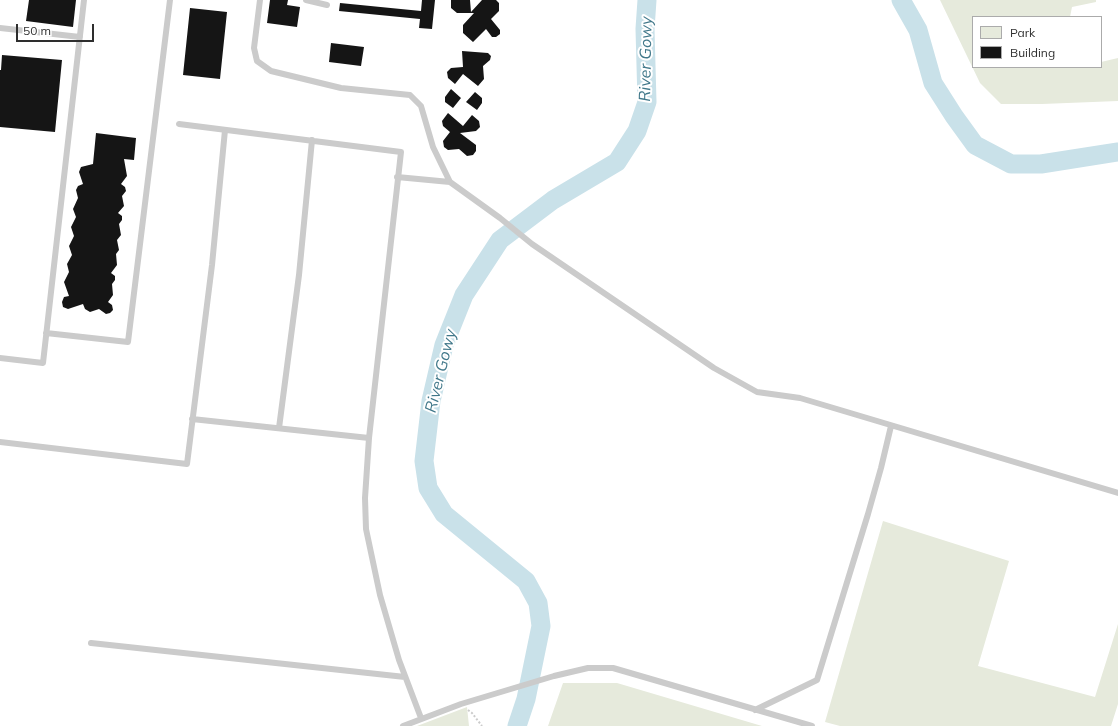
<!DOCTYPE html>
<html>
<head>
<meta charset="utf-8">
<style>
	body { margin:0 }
	#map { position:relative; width:1118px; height:726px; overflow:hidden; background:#fff; font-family:Mulish,sans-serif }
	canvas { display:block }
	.legend { position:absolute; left:972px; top:16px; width:130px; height:52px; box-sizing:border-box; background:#fff; border:1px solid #ababab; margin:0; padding:5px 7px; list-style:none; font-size:12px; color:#2e2e2e }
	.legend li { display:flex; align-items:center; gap:8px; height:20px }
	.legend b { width:20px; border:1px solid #ababab }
	.scale { position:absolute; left:16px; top:24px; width:78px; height:18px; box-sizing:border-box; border:2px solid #2e2e2e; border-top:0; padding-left:5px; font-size:12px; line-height:14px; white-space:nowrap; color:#2e2e2e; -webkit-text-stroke:3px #fff; paint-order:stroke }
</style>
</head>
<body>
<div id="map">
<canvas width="1118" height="726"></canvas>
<ul class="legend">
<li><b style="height:11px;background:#e6eadc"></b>Park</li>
<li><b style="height:11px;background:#151515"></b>Building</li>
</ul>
<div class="scale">50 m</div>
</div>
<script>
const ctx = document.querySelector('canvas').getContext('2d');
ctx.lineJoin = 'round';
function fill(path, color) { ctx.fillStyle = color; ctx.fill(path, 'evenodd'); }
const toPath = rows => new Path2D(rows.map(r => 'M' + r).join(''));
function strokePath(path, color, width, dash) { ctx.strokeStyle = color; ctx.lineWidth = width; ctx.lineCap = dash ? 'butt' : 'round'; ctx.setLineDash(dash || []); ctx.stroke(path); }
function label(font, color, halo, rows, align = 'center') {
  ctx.font = font + ' Mulish,sans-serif'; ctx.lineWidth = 4; ctx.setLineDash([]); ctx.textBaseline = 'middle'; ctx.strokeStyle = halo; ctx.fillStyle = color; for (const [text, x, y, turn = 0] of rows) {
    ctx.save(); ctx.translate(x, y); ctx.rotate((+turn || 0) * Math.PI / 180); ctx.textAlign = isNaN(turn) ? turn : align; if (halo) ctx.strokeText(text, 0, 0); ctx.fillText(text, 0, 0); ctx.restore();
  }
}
const green = toPath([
	[940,0,1096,0,1096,2,1072,7,1070,17,973,17,973,67,1101,67,1101,62,1118,58,1118,101,1042,104,1001,104,980,83],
	[883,521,1009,561,978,666,1095,697,1118,624,1118,704,1111,726,840,726,825,722],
	[563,683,617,683,762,726,548,726],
	[467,707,469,726,417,726]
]);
const river = toPath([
	[901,0,918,30,933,83,954,116,975,145,1011,164,1041,164,1118,152],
	[517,726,526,699,541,626,538,603,526,581,444,514,428,488,424,461,431,401,444,345,464,295,500,240,553,200,617,162,637,131,647,102,645,29,647,0]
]);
const building = toPath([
	[29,0,76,0,73,27,26,21],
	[270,0,288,0,287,5,300,7,297,27,267,23],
	[422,0,435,0,432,29,419,28,420,19,339,11,340,3,421,11],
	[451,0,470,0,471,12,482,0,496,0,499,3,499,11,491,19,500,30,500,34,496,37,492,37,486,29,473,42,463,33,463,25,474,13,457,13,451,8],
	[190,8,227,12,220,79,183,75],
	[331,43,364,47,361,66,329,62],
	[462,51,488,53,491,56,490,60,483,66,484,79,478,86,463,74,455,84,448,78,447,72,451,68,463,67],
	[2,55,62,60,55,132,0,127,0,70,1,70],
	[451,89,461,98,453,108,445,102,445,97],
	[475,92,482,98,482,103,477,110,466,102],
	[448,113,463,126,472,115,479,121,480,127,476,131,460,133,476,145,476,151,473,155,467,156,459,149,448,150,444,147,443,141,450,132,443,126,442,121],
	[96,133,136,138,134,160,124,159,127,176,121,184,125,187,126,191,122,196,124,206,118,213,122,216,122,220,119,224,121,235,117,240,119,250,116,254,117,265,111,273,115,276,115,280,112,284,113,295,108,302,112,305,113,310,110,313,106,314,99,309,90,312,85,309,83,304,68,309,63,307,62,302,64,297,69,296,64,282,69,272,67,264,72,255,69,246,74,236,71,227,76,217,73,209,78,198,76,190,78,186,83,184,79,172,81,167,93,164]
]);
const path = toPath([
	[468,710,472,713,482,726]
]);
const service = toPath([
	[260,0,254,48,257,61,271,71,341,88,410,95,421,106,433,147,450,182,397,177],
	[306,0,327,5],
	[0,28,80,37],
	[179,124,401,152,369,438,192,419],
	[450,182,500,218,532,244,714,368,757,392,800,398,1118,493],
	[46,333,128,342,170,0],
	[0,358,43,363,84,0],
	[279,428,299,275,312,140],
	[369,438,365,498,366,529,380,595,399,660,421,718],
	[0,442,187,464,212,265,225,130],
	[91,643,405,677],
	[755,710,817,680,868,514,881,468,891,426],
	[403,726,461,704,554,676,588,668,613,668,812,726]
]);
const waterNames = [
	["River Gowy",646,59,-89],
	["River Gowy",441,371,-76]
];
fill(green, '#e6eadc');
strokePath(river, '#c9e1e9', 19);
fill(building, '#151515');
strokePath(path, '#cbcbcb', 2, [2, 2]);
strokePath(service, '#cbcbcb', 6);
label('italic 16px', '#41788a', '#fff', waterNames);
</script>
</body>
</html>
